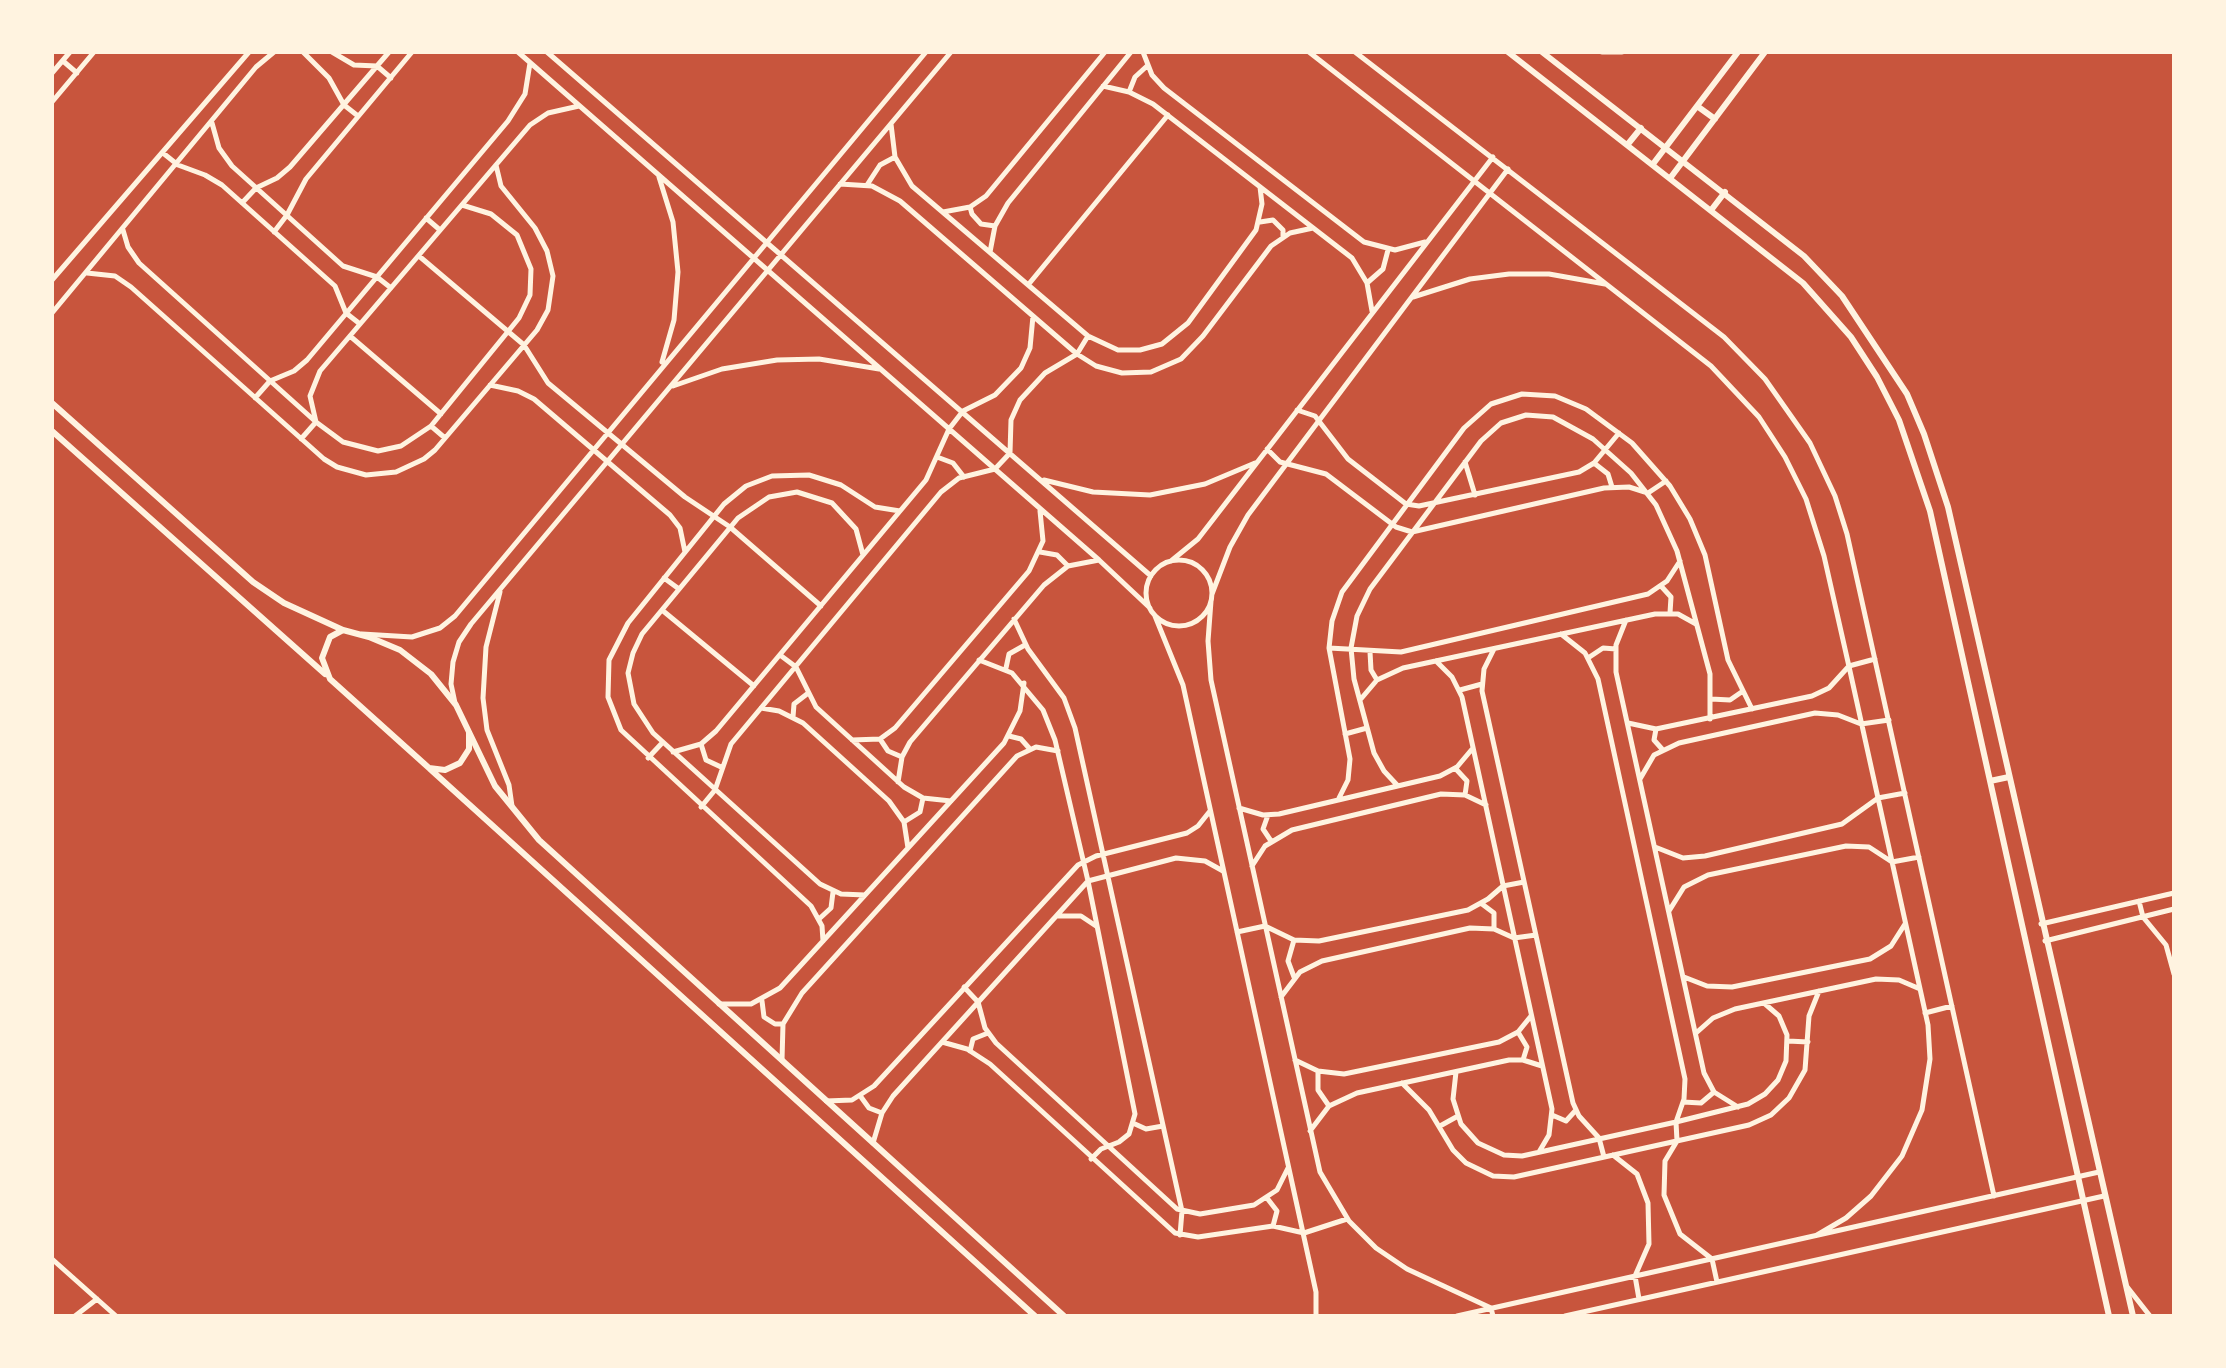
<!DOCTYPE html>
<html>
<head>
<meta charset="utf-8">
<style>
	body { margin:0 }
	#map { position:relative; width:2226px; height:1368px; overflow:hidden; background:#c8553d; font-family:Lato,sans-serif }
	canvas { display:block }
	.frame { position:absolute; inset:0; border:54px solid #fff3e0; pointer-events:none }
</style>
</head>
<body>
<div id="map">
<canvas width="2226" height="1368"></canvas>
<div class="frame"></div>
</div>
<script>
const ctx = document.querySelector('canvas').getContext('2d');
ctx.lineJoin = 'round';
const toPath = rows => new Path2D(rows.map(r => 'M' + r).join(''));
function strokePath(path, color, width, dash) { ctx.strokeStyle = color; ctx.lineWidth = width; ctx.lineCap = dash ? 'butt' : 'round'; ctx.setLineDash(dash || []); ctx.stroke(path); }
const minor = toPath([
	[303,52,329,78,344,105,358,116],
	[332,52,354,65,377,66,391,78],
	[518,52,1099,560,1150,608],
	[547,52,1151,576],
	[1143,52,1152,75,1164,88,1364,242,1395,250,1425,242],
	[1309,52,1711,366,1759,417,1785,457,1806,499,1824,556,1850,671,1928,1025,1930,1059,1922,1110,1902,1156,1871,1196,1846,1218,1817,1235],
	[1355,52,1724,337,1765,379,1810,443,1835,496,1847,534,1994,1196],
	[1602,52,1622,52],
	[63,61,77,73],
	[52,73,70,52],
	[1103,86,1129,92,1153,104,1352,258,1367,283,1372,311],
	[1129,92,1135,77,1147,66],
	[52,102,94,52],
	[212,123,219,148,232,166,343,266,377,277,391,288],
	[891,124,895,157,912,186,1088,336,1118,350,1140,350,1162,344,1188,323,1256,230,1262,204,1260,187],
	[163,153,178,165,205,175,222,185,335,286,346,313,360,324],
	[659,177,673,222,678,272,674,320,662,362],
	[840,184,872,186,900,201,1077,354,1096,366,1122,373,1151,372,1181,359,1203,336,1271,246,1290,233,1313,228],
	[867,185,880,165,895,157],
	[242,203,256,188,277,178,290,167,389,52],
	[970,207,972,214,981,224,995,226],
	[943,212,970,207,986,196,1105,52],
	[426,218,440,230],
	[1260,222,1273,220,1283,230,1283,237],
	[123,230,128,247,139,263,316,422,343,442,378,451,401,446,431,426,519,318,530,295,531,269,517,235,491,214,462,205],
	[274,232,287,215,306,179,412,52],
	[990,252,995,226,1008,203,1131,52],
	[419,256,524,345,548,383,685,497,730,527,821,606],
	[87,273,115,276,131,287,324,459,337,467,366,475,396,472,424,459,435,450,537,330,548,310,553,276,547,251,535,228,501,186,496,165],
	[52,280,249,52],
	[1367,283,1383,269,1388,250],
	[1028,285,1168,115],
	[1413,297,1470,279,1509,274,1549,274,1605,284],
	[52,313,256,67,274,52],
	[350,336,441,414],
	[490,385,518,391,534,399,670,515,680,528,685,552],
	[673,386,722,369,777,360,819,359,879,369],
	[255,398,270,381,294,371,307,360,508,121,525,94,530,63],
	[1297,410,1315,416,1348,459,1406,504,1419,506,1579,472,1594,463,1619,433],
	[431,426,445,438],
	[301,439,316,422,310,396,320,371,530,125,548,113,579,106],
	[1267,449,1280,462,1326,474,1396,527,1412,532,1604,488,1629,487,1648,493,1666,481],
	[937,457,953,463,964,477],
	[1465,462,1475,495],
	[1594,463,1608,474,1612,487],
	[1044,480,1093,492,1150,495,1205,484,1255,463],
	[1040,552,1057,555,1068,566],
	[863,555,856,529,832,503,797,492,769,497,738,518,642,634,633,653,628,673,634,704,653,733,820,884,841,894,865,895],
	'1146 593a33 33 0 1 1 66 0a33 33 0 1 1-66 0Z',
	[1171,561,1198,539,1493,157],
	[664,578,679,589],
	[1661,586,1671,597,1670,613],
	[500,592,486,647,483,698,487,730,509,785,512,806],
	[1212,594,1230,547,1248,515,1508,169],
	[1211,601,1208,641,1211,680,1320,1172,1349,1221,1376,1248,1407,1269,1491,1308,1493,1316],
	[662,610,754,686],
	[1155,616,1183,685,1316,1292,1316,1316],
	[1014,619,1028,649,1064,698,1075,728,1182,1211,1180,1235],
	[1626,620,1616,645,1616,672,1704,1073,1714,1092,1738,1107],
	[362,634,412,637,440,628,455,616,926,52],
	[1561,634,1585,653,1598,679,1685,1079,1684,1099,1676,1122,1677,1141,1665,1161,1664,1195,1680,1234,1712,1259,1717,1282],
	[1329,648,1401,652,1648,594,1667,581,1680,561],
	[1494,649,1484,669,1482,691,1573,1103,1579,1116,1599,1138,1604,1157],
	[1370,652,1371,670,1377,680],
	[780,655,796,667,816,707,904,787,923,798,951,801],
	[1588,658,1603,648,1616,649],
	[979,660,1012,673,1043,710,1055,740,1088,881,1135,1114,1129,1134,1119,1142,1101,1149,1091,1159],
	[1436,661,1452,677,1462,697,1552,1109,1549,1135,1539,1152],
	[1006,668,1009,654,1025,645],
	[1460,690,1482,684],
	[1711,699,1730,700,1743,691],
	[1360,700,1377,680,1403,668,1655,614,1678,614,1696,624],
	[455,703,451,684,453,662,459,642,471,624,951,52],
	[761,708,779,711,803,723,889,801,904,822,908,848],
	[793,717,794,704,807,694],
	[1628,723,1656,729,1812,696,1829,688,1849,666,1875,659],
	[1656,729,1654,740,1662,749],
	[1345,734,1367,728],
	[1009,736,1021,739,1029,748],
	[880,739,888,751,902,757],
	[852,740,880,739,895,728,1029,571,1043,541,1040,511],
	[701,744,706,760,721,767],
	[673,752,701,744,716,731,926,480,949,429,963,411,995,395,1021,368,1030,348,1033,316],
	[648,758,663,742],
	[1455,768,1467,781,1465,795],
	[1640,779,1654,755,1679,743,1815,713,1838,715,1861,724,1889,720],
	[898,782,902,757,910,742,1044,585,1068,566,1099,560],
	[1397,785,1384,771,1374,753,1354,679,1351,648,1357,616,1370,589,1481,441,1501,423,1526,415,1553,417,1593,439,1631,473,1656,505,1677,551,1710,674,1710,719],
	[1339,798,1348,780,1350,759,1329,648,1332,621,1342,592,1464,428,1491,404,1522,394,1555,396,1586,409,1632,443,1670,486,1690,519,1705,555,1728,660,1752,709],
	[701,807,715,790,731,744,941,492,959,478,995,469,1010,453,1011,420,1020,400,1045,373,1077,354,1088,336],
	[1239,808,1263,815,1279,814,1440,776,1457,767,1473,748],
	[1268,815,1263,829,1271,841],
	[904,822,920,812,923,798],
	[1655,847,1683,858,1705,856,1842,824,1878,798,1905,793],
	[1252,866,1265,846,1292,830,1441,794,1465,795,1486,805],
	[2139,901,2143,917,2166,945,2174,974],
	[1482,904,1494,913,1494,929],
	[1669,911,1684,887,1708,875,1846,846,1869,847,1892,862,1919,857],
	[1058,916,1081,916,1096,926],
	[819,919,831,908,833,892],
	[2041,924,2174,893],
	[1237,932,1265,926,1294,940,1319,941,1468,910,1488,899,1503,886,1524,882],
	[1294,940,1288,961,1294,977],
	[823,941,822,926,811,906,621,730,608,697,609,660,628,623,724,504,746,486,772,476,809,475,841,485,875,507,900,511],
	[2045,941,2174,909],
	[1684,977,1707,986,1732,987,1870,959,1891,946,1905,924],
	[964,987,978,1002,985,1028,996,1043,1177,1209,1200,1214,1254,1205,1277,1190,1288,1168],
	[1281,997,1300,972,1322,961,1470,928,1494,929,1514,938,1536,935],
	[762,1001,764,1017,775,1024,783,1024],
	[719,1004,751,1004,780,988,1004,743,1020,711,1024,683],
	[1925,1013,1952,1006],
	[1518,1032,1527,1047,1523,1060],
	[1696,1033,1713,1018,1735,1009,1876,979,1899,980,1920,989],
	[1788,1041,1808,1042],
	[942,1042,967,1049,990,1064,1175,1233,1198,1237,1273,1226,1304,1233,1347,1219],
	[970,1051,973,1039,988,1033],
	[782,1060,783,1024,802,993,1017,756,1036,747,1058,751],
	[1295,1060,1318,1071,1344,1074,1499,1042,1518,1032,1531,1016],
	[1318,1071,1318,1090,1329,1106],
	[1456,1072,1453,1099,1461,1124,1478,1143,1504,1155,1522,1156,1676,1122,1748,1104,1765,1094,1778,1080,1786,1061,1787,1035,1779,1016,1764,1003],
	[1402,1083,1429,1110,1453,1150,1466,1163,1493,1176,1514,1177,1749,1125,1771,1115,1789,1098,1805,1070,1809,1016,1819,991],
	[861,1097,869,1108,882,1113],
	[826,1101,852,1100,874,1086,1078,865,1096,856,1187,833,1198,826,1210,811],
	[1683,1102,1701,1103,1714,1092],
	[1552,1115,1566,1121,1576,1110],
	[1135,1124,1146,1129,1163,1126],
	[1440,1126,1458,1116],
	[1310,1131,1329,1106,1357,1093,1509,1060,1523,1060,1542,1066],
	[873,1143,882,1113,893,1096,1088,881,1176,858,1205,861,1223,871],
	[1613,1155,1637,1174,1648,1203,1649,1244,1635,1276,1639,1299],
	[1267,1198,1277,1211,1273,1226],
	[52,1259,116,1316],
	[2128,1288,2150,1316],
	[75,1316,97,1299],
	[1457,1316,2099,1172],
	[1565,1316,2104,1196]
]);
const tertiary = toPath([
	[1508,52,1803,283,1851,337,1877,377,1899,420,1930,511,2109,1316],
	[1542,52,1804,256,1842,296,1907,394,1924,434,1948,507,2133,1316],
	[1697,106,1715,119],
	[1628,144,1641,128],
	[1653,164,1738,52],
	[1671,177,1765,52],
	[1712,209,1725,192],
	[52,403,253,582,284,603,343,630],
	[52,431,325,674],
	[469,733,469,749,460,763,445,770,429,768,330,679,322,658,330,637,343,630,369,637,400,650,431,674,456,705,495,786,539,840,1064,1316],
	[430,769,1035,1316],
	[1990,781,2009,777]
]);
strokePath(minor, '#fff3e0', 5);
strokePath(tertiary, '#fff3e0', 6);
</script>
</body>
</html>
